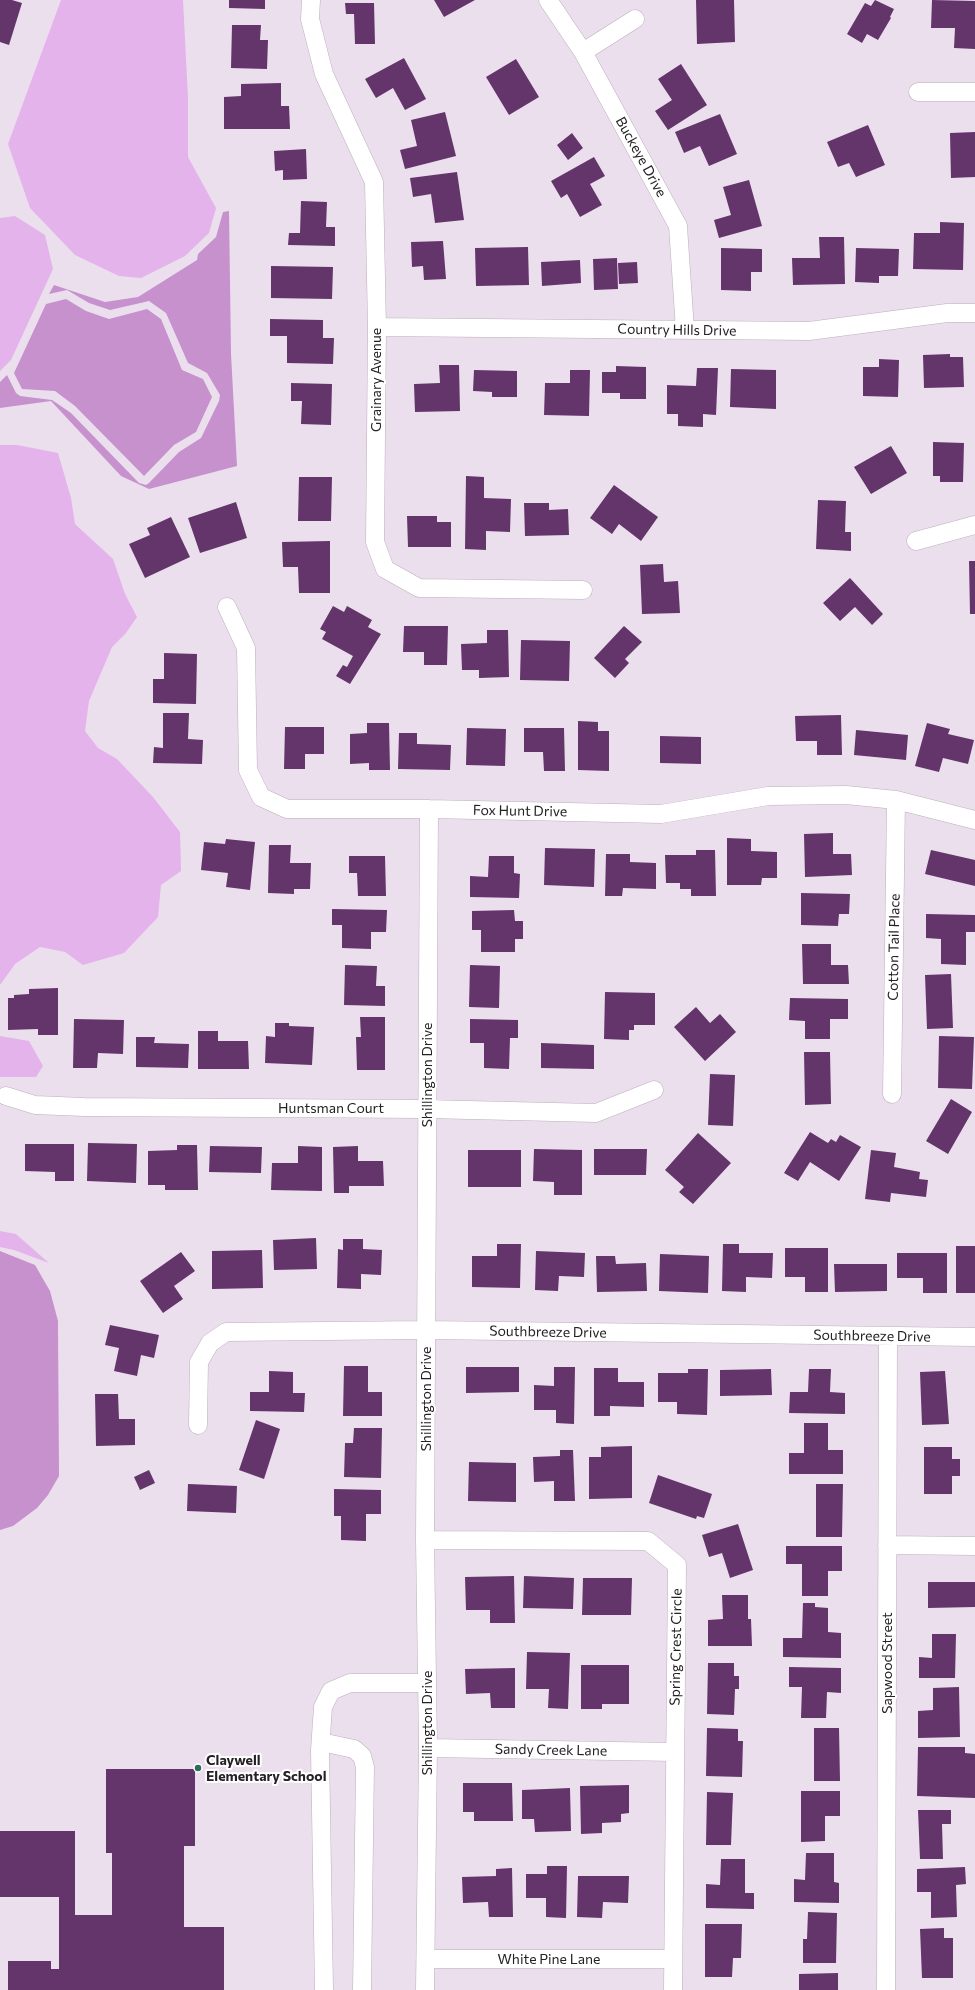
<!DOCTYPE html>
<html>
<head>
<meta charset="utf-8">
<style>
	body { margin:0 }
	canvas { display:block; background:#ebdfed }
</style>
</head>
<body>
<canvas width="975" height="1990"></canvas>
<script>
const ctx = document.querySelector('canvas').getContext('2d');
ctx.lineJoin = 'round';
function fill(path, color) { ctx.fillStyle = color; ctx.fill(path, 'evenodd'); }
const toPath = rows => new Path2D(rows.map(r => 'M' + r).join(''));
function strokePath(path, color, width, dash) { ctx.strokeStyle = color; ctx.lineWidth = width; ctx.lineCap = dash ? 'butt' : 'round'; ctx.setLineDash(dash || []); ctx.stroke(path); }
function label(font, color, halo, rows, align = 'center') {
  ctx.font = font + ' Commissioner,sans-serif'; ctx.lineWidth = 4; ctx.setLineDash([]); ctx.textBaseline = 'middle'; ctx.strokeStyle = halo; ctx.fillStyle = color; for (const [text, x, y, turn = 0] of rows) {
    ctx.save(); ctx.translate(x, y); ctx.rotate((+turn || 0) * Math.PI / 180); ctx.textAlign = isNaN(turn) ? turn : align; if (halo) ctx.strokeText(text, 0, 0); ctx.fillText(text, 0, 0); ctx.restore();
  }
}
const green = toPath([
	[61,0,183,0,188,98,188,157,216,208,209,233,185,256,141,278,119,276,75,255,30,208,8,144],
	[15,216,45,235,53,269,11,360,0,371,0,218],
	[0,445,17,445,58,453,71,498,75,524,113,559,125,594,137,617,126,633,112,647,89,701,85,731,98,748,117,759,153,797,180,832,181,871,161,885,158,917,124,953,83,965,65,952,40,947,15,964,0,985],
	[0,1036,29,1041,43,1066,36,1077,0,1077],
	[0,1231,16,1234,49,1263,14,1250,0,1247]
]);
const water = toPath([
	[229,211,231,354,237,466,149,489,121,476,51,401,0,408,0,382,7,375,16,393,20,396,52,400,71,413,139,483,146,485,149,483,179,452,201,438,219,401,220,395,207,373,188,363,166,313,149,301,110,310,89,303,67,290,49,294,54,285,105,302,138,297,197,260,198,254,216,237,223,212],
	[66,299,86,311,109,319,147,309,161,319,182,370,203,379,212,397,196,432,174,445,144,476,75,406,55,391,22,389,14,373,46,304],
	[0,1251,35,1265,50,1291,58,1321,59,1476,48,1495,37,1508,13,1526,0,1530]
]);
const building = toPath([
	[0,0,12,0,22,3,9,45,0,42],
	[229,0,265,0,265,9,229,8],
	[434,0,475,0,444,17],
	[696,0,734,0,735,42,697,44],
	[875,0,894,9,890,17,891,18,878,40,867,34,862,43,847,34,865,3,871,6],
	[932,0,975,1,975,49,954,48,955,28,931,28],
	[345,3,374,3,375,44,355,44,354,14,346,14],
	[232,25,261,25,260,40,268,40,267,69,231,68],
	[404,58,426,99,405,110,393,88,376,98,365,79],
	[516,59,539,97,509,115,486,77],
	[681,64,707,105,668,130,655,111,672,100,658,79],
	[281,83,281,106,289,106,290,129,224,129,224,97,241,96,241,84],
	[445,112,456,156,405,169,400,150,417,146,411,120],
	[720,114,737,154,709,166,700,146,684,153,675,132],
	[868,125,885,165,856,177,849,163,838,167,827,142],
	[975,132,975,177,951,178,950,133],
	[572,133,583,148,568,160,557,145],
	[306,149,307,179,283,180,283,170,275,171,274,151],
	[594,157,605,176,590,184,602,205,580,217,567,194,561,198,551,181],
	[457,172,464,220,435,223,431,194,413,197,410,178],
	[749,180,762,226,719,238,714,220,731,215,723,187],
	[301,201,327,202,326,227,335,227,335,246,288,245,289,233,300,233],
	[940,222,964,223,963,270,913,269,914,233,940,233],
	[819,237,844,237,845,284,793,285,792,258,820,258],
	[443,241,446,279,424,280,423,266,412,267,411,242],
	[528,247,529,285,476,286,475,248],
	[721,248,762,249,762,272,751,272,751,291,721,290],
	[856,248,899,249,898,276,879,276,879,283,855,282],
	[617,258,618,289,594,290,593,259],
	[580,260,581,283,542,286,541,262],
	[637,262,638,283,619,284,618,263],
	[271,266,333,267,332,299,271,298],
	[270,319,323,320,323,338,334,338,333,364,287,363,287,336,270,336],
	[950,354,950,357,963,357,964,387,924,388,923,355],
	[879,359,899,360,898,397,863,396,863,367,879,367],
	[439,365,459,365,460,411,415,412,414,384,440,383],
	[616,366,646,367,646,399,620,399,620,393,602,393,602,372,616,372],
	[697,368,718,368,716,415,703,414,703,427,678,426,678,414,667,414,667,385,696,386],
	[731,369,776,370,776,409,730,407],
	[474,370,517,371,517,397,492,397,492,392,473,391],
	[570,370,590,370,589,416,544,415,545,383,570,383],
	[291,383,332,384,331,425,301,424,302,401,291,401],
	[933,442,964,443,963,482,940,482,940,476,933,476],
	[891,446,907,473,871,494,854,467],
	[466,476,484,477,484,498,511,499,510,532,486,531,486,550,465,549],
	[299,477,332,477,331,521,298,521],
	[614,485,658,517,641,541,619,524,612,534,590,518],
	[818,500,846,501,845,532,851,532,851,551,816,549],
	[236,502,247,538,200,553,188,518],
	[524,503,549,503,549,510,568,509,569,535,525,536],
	[407,516,437,516,437,522,451,522,451,547,408,547],
	[171,517,190,557,145,578,129,544,150,535,147,528],
	[330,541,330,593,299,593,298,567,283,567,282,542],
	[969,561,975,561,975,614,970,614],
	[663,564,664,582,678,581,680,613,642,614,640,565],
	[850,578,883,614,872,625,855,607,840,621,823,603],
	[333,606,344,612,347,606,372,620,368,627,381,634,350,684,336,676,343,665,347,667,353,656,322,639,326,632,320,629],
	[404,626,448,626,447,665,424,665,424,652,403,652],
	[624,626,642,642,625,659,629,663,615,678,594,658],
	[487,630,508,630,509,677,479,678,479,670,462,670,461,644,487,643],
	[521,640,570,641,569,681,520,680],
	[164,653,197,654,196,704,153,703,153,679,164,679],
	[163,713,189,713,188,739,203,740,202,764,153,763,154,747,163,748],
	[841,715,842,755,817,755,817,741,796,741,795,716],
	[578,721,598,722,598,731,609,731,609,771,578,770],
	[367,723,389,723,390,770,369,770,369,763,350,764,350,734,367,733],
	[927,723,950,729,948,734,974,740,968,764,943,758,939,772,915,766],
	[285,727,324,727,324,754,305,754,305,769,284,769],
	[467,728,506,729,505,766,466,765],
	[524,728,564,728,565,771,544,771,543,752,524,752],
	[856,730,908,735,906,760,854,755],
	[399,733,417,733,417,744,451,745,450,770,398,769],
	[660,736,701,737,701,764,660,763],
	[833,833,833,854,851,854,852,875,805,877,804,834],
	[727,838,751,839,751,851,777,852,777,878,762,878,761,885,727,885],
	[226,839,255,842,250,890,226,887,228,873,201,870,204,842,225,844],
	[269,845,291,845,290,863,311,863,310,889,294,889,294,894,268,893],
	[545,848,595,849,594,887,544,885],
	[696,850,715,850,716,896,691,896,691,889,680,889,680,883,666,883,665,855,696,855],
	[931,850,975,860,975,886,925,874],
	[606,854,630,854,630,862,656,863,656,889,623,888,622,896,605,896],
	[349,856,385,856,386,896,358,896,357,873,349,873],
	[489,856,514,856,514,873,520,874,519,898,470,897,470,876,488,877],
	[801,893,850,894,849,914,839,914,838,926,801,925],
	[332,909,387,910,386,932,371,932,371,949,342,948,342,925,332,925],
	[514,910,515,921,523,921,523,939,515,939,515,952,481,952,481,930,472,930,472,911],
	[926,914,975,915,975,932,966,932,966,965,941,964,941,939,926,938],
	[802,944,831,944,831,965,848,965,849,984,803,984],
	[345,965,377,966,376,986,385,986,385,1006,344,1005],
	[470,965,500,966,499,1008,469,1007],
	[951,974,953,1028,927,1029,925,975],
	[58,988,58,1035,38,1035,38,1029,8,1030,8,998,14,998,14,995,29,994,29,989],
	[605,992,655,993,655,1025,634,1025,634,1030,629,1030,629,1040,604,1039],
	[790,998,848,999,848,1019,830,1019,830,1039,805,1039,805,1021,789,1020],
	[696,1007,710,1023,720,1014,736,1032,705,1061,674,1027],
	[360,1017,385,1017,385,1070,357,1070,356,1037,361,1037],
	[74,1019,124,1020,123,1054,98,1053,97,1068,73,1068],
	[470,1019,518,1020,518,1038,510,1038,509,1069,484,1068,484,1043,470,1043],
	[275,1023,289,1023,289,1026,314,1027,312,1065,265,1063,266,1036,275,1037],
	[198,1031,218,1031,218,1041,248,1041,249,1069,198,1069],
	[939,1036,974,1037,972,1089,938,1088],
	[136,1037,155,1037,154,1043,189,1044,188,1068,136,1067],
	[541,1043,594,1045,594,1069,541,1068],
	[804,1052,830,1052,831,1104,805,1105],
	[710,1074,735,1075,733,1126,708,1125],
	[951,1099,972,1112,948,1154,926,1141],
	[810,1132,828,1143,831,1139,836,1142,840,1135,861,1147,839,1181,810,1162,798,1181,784,1173],
	[698,1133,731,1163,693,1204,679,1192,684,1187,665,1170],
	[88,1143,137,1144,136,1183,87,1181],
	[25,1144,74,1144,74,1181,55,1181,55,1172,25,1171],
	[177,1145,197,1145,198,1190,165,1190,165,1185,148,1185,148,1151,177,1150],
	[210,1146,262,1147,261,1173,209,1172],
	[298,1146,322,1147,322,1191,271,1190,272,1163,298,1163],
	[358,1146,358,1161,383,1161,384,1186,349,1186,349,1193,334,1193,333,1147],
	[534,1149,582,1150,582,1195,554,1195,554,1182,533,1181],
	[594,1149,647,1149,646,1175,594,1175],
	[468,1150,521,1150,521,1187,468,1187],
	[871,1150,896,1153,894,1167,920,1172,919,1179,928,1180,926,1197,891,1193,890,1202,865,1199],
	[316,1238,317,1269,274,1270,273,1240],
	[343,1239,363,1239,363,1249,382,1250,381,1275,361,1274,361,1289,337,1288,338,1249,343,1250],
	[497,1244,521,1244,520,1288,472,1287,472,1256,497,1256],
	[723,1244,739,1244,739,1253,773,1253,772,1278,746,1277,746,1292,722,1291],
	[956,1246,975,1246,975,1293,956,1293],
	[785,1248,828,1248,828,1292,805,1292,805,1277,785,1277],
	[262,1250,263,1288,212,1289,212,1251],
	[536,1251,585,1253,584,1277,559,1276,558,1291,535,1290],
	[181,1252,195,1271,174,1286,183,1299,163,1313,140,1281],
	[897,1253,947,1253,947,1293,923,1293,923,1278,897,1278],
	[660,1254,709,1256,708,1293,659,1291],
	[596,1256,615,1256,616,1264,646,1263,647,1291,597,1292],
	[834,1264,887,1264,887,1291,835,1292],
	[110,1325,159,1335,154,1358,141,1355,137,1376,114,1371,119,1348,105,1345],
	[344,1366,368,1366,368,1392,382,1392,382,1416,343,1416],
	[466,1367,519,1367,519,1392,466,1393],
	[554,1367,575,1367,574,1424,556,1423,556,1410,534,1410,534,1385,554,1386],
	[594,1368,618,1368,618,1382,644,1382,644,1407,610,1406,610,1416,594,1416],
	[688,1369,708,1369,707,1415,677,1414,677,1402,658,1402,658,1373,688,1373],
	[771,1369,772,1395,720,1396,720,1370],
	[809,1369,831,1369,830,1392,845,1393,845,1414,789,1413,790,1392,808,1392],
	[269,1371,293,1372,293,1393,305,1393,304,1412,250,1411,250,1392,269,1392],
	[945,1371,949,1424,922,1425,920,1372],
	[95,1394,118,1394,119,1419,135,1419,135,1445,96,1446],
	[256,1420,280,1429,264,1479,239,1470],
	[804,1423,828,1423,828,1450,843,1450,843,1474,789,1474,789,1453,804,1453],
	[354,1428,382,1428,381,1478,344,1477,345,1443,353,1443],
	[632,1446,632,1498,589,1499,589,1457,601,1457,601,1447],
	[924,1447,952,1447,952,1459,960,1459,960,1476,952,1476,952,1494,924,1494],
	[560,1450,573,1450,575,1501,554,1501,554,1481,534,1482,533,1457,560,1456],
	[469,1462,516,1463,516,1502,468,1501],
	[149,1470,155,1483,140,1490,134,1477],
	[658,1475,712,1494,704,1518,697,1516,696,1519,649,1503],
	[188,1484,237,1486,236,1513,187,1511],
	[816,1484,843,1484,842,1537,816,1537],
	[334,1489,381,1490,381,1514,366,1514,366,1541,341,1540,341,1516,334,1516],
	[738,1524,753,1570,730,1578,722,1553,709,1557,702,1535],
	[786,1546,842,1546,842,1571,828,1571,828,1596,802,1596,802,1564,786,1564],
	[514,1576,515,1623,490,1623,490,1610,466,1610,465,1577],
	[524,1576,574,1578,573,1609,523,1608],
	[583,1578,632,1578,631,1615,582,1615],
	[928,1582,975,1582,975,1607,928,1608],
	[722,1595,748,1595,748,1619,751,1619,752,1646,708,1646,708,1620,723,1619],
	[803,1603,815,1603,815,1607,828,1608,828,1632,841,1633,841,1658,783,1657,783,1638,802,1638],
	[932,1634,956,1634,955,1678,919,1678,919,1657,932,1658],
	[527,1652,570,1653,568,1709,548,1708,549,1689,526,1689],
	[708,1663,734,1663,734,1676,739,1676,739,1689,735,1689,734,1715,707,1714],
	[581,1665,629,1665,629,1704,602,1704,602,1709,581,1709],
	[789,1667,841,1668,841,1693,827,1692,826,1718,801,1718,802,1687,789,1687],
	[515,1668,515,1708,491,1708,490,1693,466,1694,465,1669],
	[959,1687,960,1737,918,1738,918,1711,933,1710,933,1688],
	[707,1728,738,1729,738,1741,743,1741,742,1777,706,1776],
	[814,1728,839,1728,840,1781,814,1781],
	[918,1747,965,1747,965,1753,975,1754,975,1798,917,1796],
	[106,1769,195,1769,195,1846,184,1846,184,1927,224,1927,224,1990,8,1990,8,1961,51,1961,51,1969,59,1969,59,1897,0,1897,0,1831,75,1831,75,1915,112,1915,112,1853,106,1853],
	[463,1783,512,1783,513,1821,474,1821,474,1812,463,1812],
	[629,1785,629,1813,621,1814,621,1822,602,1823,602,1833,581,1834,580,1786],
	[570,1788,571,1831,535,1832,534,1819,522,1819,522,1790],
	[801,1791,840,1791,840,1816,825,1816,825,1841,801,1842],
	[707,1792,733,1793,731,1845,706,1845],
	[918,1810,951,1810,951,1824,942,1824,943,1859,920,1859],
	[806,1853,834,1853,834,1882,839,1883,839,1903,794,1902,794,1879,805,1880],
	[721,1859,745,1859,745,1893,754,1893,754,1909,706,1908,706,1884,720,1885],
	[547,1866,567,1866,566,1918,546,1917,546,1898,526,1898,526,1874,547,1874],
	[965,1867,966,1884,956,1885,957,1917,931,1918,931,1892,917,1892,917,1869],
	[512,1868,513,1917,489,1917,488,1902,463,1903,462,1877,496,1876,496,1869],
	[578,1876,629,1876,628,1903,603,1902,602,1918,577,1917],
	[808,1912,837,1913,836,1963,803,1963,803,1939,807,1939],
	[705,1924,742,1924,741,1958,733,1958,732,1977,705,1977],
	[944,1928,944,1938,953,1938,953,1978,922,1978,920,1929],
	[838,1973,838,1990,799,1990,799,1974]
]);
const minor = toPath([
	[311,0,310,19,324,74,374,182,377,327,375,542,385,569,419,588,583,590],
	[548,0,583,52,678,226,685,330],
	[583,52,635,19],
	[918,92,975,92],
	[377,327,809,331,947,313,975,313],
	[916,541,975,525],
	[227,607,246,648,248,770,261,797,287,809,429,809,661,814,768,796,846,795,896,800,975,820],
	[892,1094,896,800],
	[6,1096,35,1105,84,1107,426,1109,596,1113,654,1090],
	[198,1425,199,1362,210,1343,226,1332,426,1330,975,1337],
	[425,1540,648,1541,677,1565,673,1990],
	[887,1545,975,1546],
	[321,1742,354,1749,362,1756,365,1767,362,1990],
	[428,1748,675,1752],
	[426,1959,673,1959],
	[324,1990,320,1750,323,1707,331,1691,350,1683,427,1683],
	[425,1990,428,1748,425,1540,429,809],
	[886,1990,888,1336]
]);
const markers = [
	[198,1768,4,"#2c6c5b"]
];
const streetNames = [
	["Buckeye Drive",641,157,61],
	["Country Hills Drive",677,330,1],
	["Grainary Avenue",376,380,-90],
	["Fox Hunt Drive",520,811,1],
	["Cotton Tail Place",894,947,-89],
	["Shillington Drive",427,1075,-90],
	["Huntsman Court",331,1108],
	["Southbreeze Drive",548,1332,1],
	["Southbreeze Drive",872,1336,1],
	["Shillington Drive",426,1399,-90],
	["Spring Crest Circle",676,1647,-89],
	["Sapwood Street",887,1663,-90],
	["Shillington Drive",427,1723,-90],
	["Sandy Creek Lane",551,1750,1],
	["White Pine Lane",549,1959]
];
const poiNames = [
	["Claywell",206,1760],
	["Elementary School",206,1776]
];
fill(green, '#e5b3eb');
fill(water, '#c691cd');
fill(building, '#64356b');
strokePath(minor, '#bbafbc', 19);
strokePath(minor, '#fff', 18);
for (const [x, y, r, color] of markers) { const dot = new Path2D(); dot.arc(x, y, r, 0, 2 * Math.PI); ctx.fillStyle = color; ctx.fill(dot); strokePath(dot, '#fff', 1.5); }
label('14px', '#252125', '#fff', streetNames);
label('bold 14px', '#252125', '#fff', poiNames, 'left');
</script>
</body>
</html>
